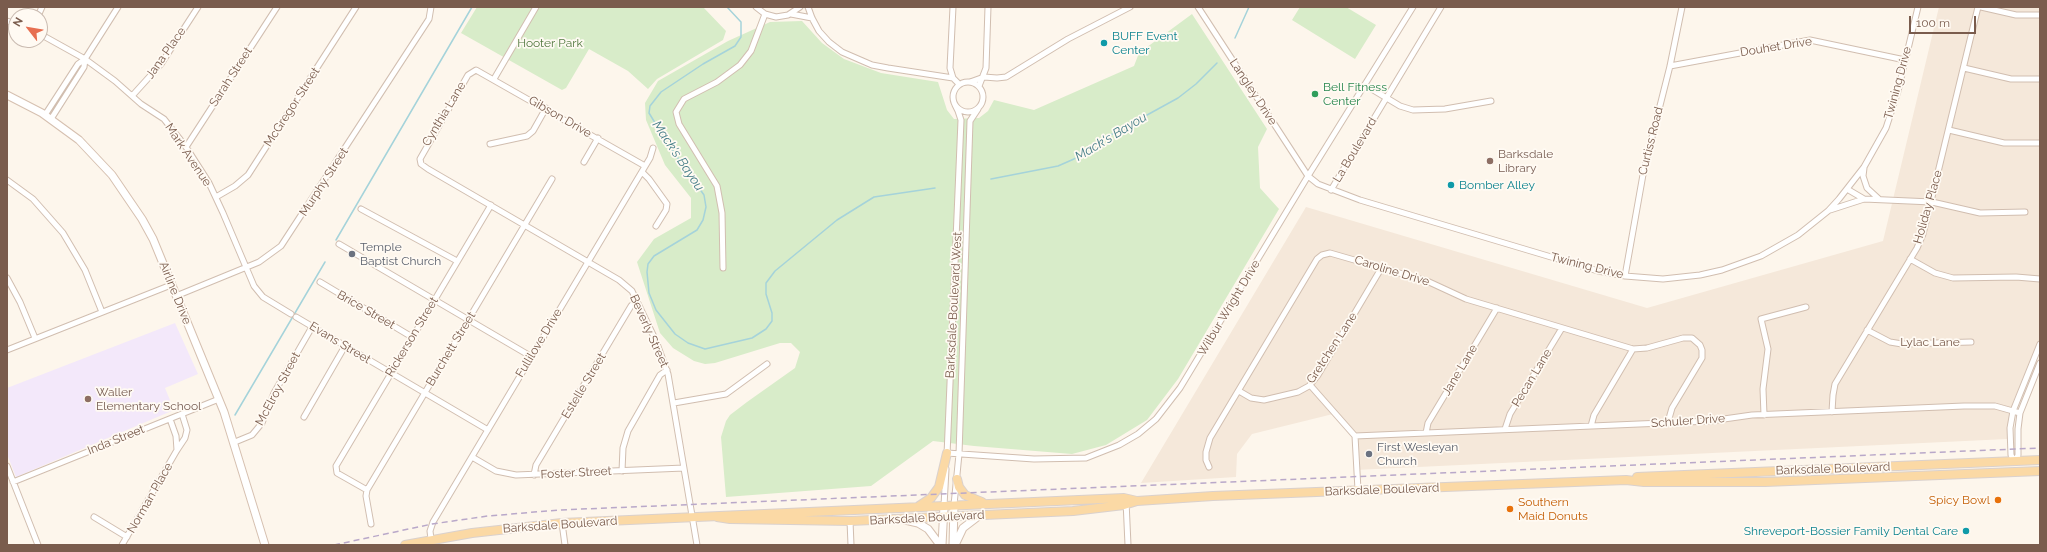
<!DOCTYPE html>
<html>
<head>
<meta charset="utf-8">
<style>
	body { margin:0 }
	#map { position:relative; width:2047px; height:552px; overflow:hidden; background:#fdf6ec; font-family:Raleway,sans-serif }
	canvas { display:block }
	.frame { position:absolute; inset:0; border:8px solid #7a5c4d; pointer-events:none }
	.north { position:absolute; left:8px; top:8px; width:40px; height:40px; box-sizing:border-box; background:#fffaf3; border:1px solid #cabbb1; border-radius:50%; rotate:301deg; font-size:11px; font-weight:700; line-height:16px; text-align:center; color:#7a5c4d }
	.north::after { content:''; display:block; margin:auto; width:14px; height:18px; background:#e76f51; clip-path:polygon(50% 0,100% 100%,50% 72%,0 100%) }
	.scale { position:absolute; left:1909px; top:16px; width:67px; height:18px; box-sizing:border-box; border:2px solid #7a5c4d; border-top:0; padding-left:5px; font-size:12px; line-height:14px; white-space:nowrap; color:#7a5c4d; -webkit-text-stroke:3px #fffaf3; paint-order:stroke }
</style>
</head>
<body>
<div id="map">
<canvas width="2047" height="552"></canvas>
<div class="frame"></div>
<div class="north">N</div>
<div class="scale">100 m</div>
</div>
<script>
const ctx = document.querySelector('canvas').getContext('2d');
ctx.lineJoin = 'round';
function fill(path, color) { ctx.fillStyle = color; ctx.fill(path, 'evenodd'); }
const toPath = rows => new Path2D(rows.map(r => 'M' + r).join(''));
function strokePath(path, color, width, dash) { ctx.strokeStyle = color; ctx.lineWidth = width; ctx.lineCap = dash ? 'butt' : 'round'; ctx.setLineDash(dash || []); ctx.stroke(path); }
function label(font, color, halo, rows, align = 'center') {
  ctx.font = font + ' Raleway,sans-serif'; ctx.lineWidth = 3.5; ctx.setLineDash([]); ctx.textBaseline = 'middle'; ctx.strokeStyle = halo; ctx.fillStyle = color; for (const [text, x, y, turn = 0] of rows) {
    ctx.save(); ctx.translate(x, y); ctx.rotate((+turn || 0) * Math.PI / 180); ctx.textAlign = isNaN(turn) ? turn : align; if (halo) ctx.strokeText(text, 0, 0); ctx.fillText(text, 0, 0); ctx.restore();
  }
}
const residential = toPath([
	[1939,7,2040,7,2040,338,2013,402,2007,439,1355,470,1353,437,1333,414,1252,434,1237,454,1236,477,1141,483,1306,207,1647,308,1883,241]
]);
const education = toPath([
	[175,323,198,374,165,388,174,410,16,477,7,454,7,388]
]);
const green = toPath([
	[477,7,703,7,726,31,723,40,657,79,648,89,628,71,589,49,566,88,562,90,461,33],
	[1300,7,1346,7,1376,25,1355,59,1292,20],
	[1192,14,1267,129,1258,147,1260,188,1279,209,1178,379,1147,420,1106,445,1072,454,974,446,933,441,871,486,726,497,721,437,726,421,730,415,747,402,795,368,800,352,791,343,780,343,715,363,705,364,694,361,673,348,660,333,637,262,654,239,691,218,691,198,665,165,646,120,645,103,658,81,728,41,770,22,802,21,822,43,844,59,881,73,938,82,947,110,954,119,979,118,988,111,994,100,1034,110,1134,66,1139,53]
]);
const stream = toPath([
	[727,7,741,22,741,37,735,46,703,64,661,92,650,106,649,113,668,144,704,195,706,207,703,220,697,230,654,256,648,264,647,272,649,293,656,310,675,334,688,343,705,349,752,338,766,329,772,321,772,313,766,294,766,283,775,271,837,220,874,197,935,188],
	[1235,38,1249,7],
	[991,179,1058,166,1074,159,1107,137,1178,98,1196,84,1217,63],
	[336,240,472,7],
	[235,415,325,262]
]);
const minor = toPath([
	[756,7,765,14,776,17,788,15,800,7],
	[808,7,812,18,819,31,829,42,842,52,872,65,888,68,953,78],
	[953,7,950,68,953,78,959,84],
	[1198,7,1308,176,1318,184,1360,200,1598,271,1625,276,1663,279,1700,275,1722,270,1761,256,1798,235,1828,211,1839,199,1864,167,1886,128,1898,91,1918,7],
	[1981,7,2016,15,2040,15],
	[791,14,812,18],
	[38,16,42,7],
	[7,21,16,24],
	[40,34,85,59,115,81,141,104,164,119,186,147,209,183,223,213,254,286,263,297,291,314],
	[1670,66,1810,40,1905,60],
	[1964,68,2011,79,2040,79],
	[494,79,536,7],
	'953 97a15 15 0 1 1 30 0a15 15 0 1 1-30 0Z',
	[970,82,984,77,997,78,1006,77,1068,39,1130,7],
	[1365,85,1400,106,1413,110,1445,109,1491,101],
	[979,86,986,68,988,7],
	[132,96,161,64,198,7],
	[45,115,78,64,85,59,118,7],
	[51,119,84,67,85,59],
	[1949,130,2004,143,2040,143],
	[490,144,527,136,533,131,546,108],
	[186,147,277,7],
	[584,162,598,138],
	[645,166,476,70,468,75,420,159,421,164,428,169,619,280,632,291,656,341,668,374,697,545],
	[1864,168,1863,176,1867,188,1879,199],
	[642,172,649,179,667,204,666,210,656,226],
	[7,180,33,199,63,233,85,270,102,312],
	[1847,189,1864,199],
	[1331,190,1441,7],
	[216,197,235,186,248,175,356,7],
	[361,209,457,261],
	[1830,210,1864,199,1932,202,1980,213,2025,212],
	[339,244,532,357],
	[1910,259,1935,273,1953,278,2016,277,2040,279],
	[723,268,722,213,717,186,679,124,676,112,684,99,717,82,740,65,751,51,765,14],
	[1625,276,1644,169,1670,66,1682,7],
	[7,278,20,302,35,338],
	[320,282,412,337],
	[176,296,259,262,281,246,429,19,431,7],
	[296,317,488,430],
	[1867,330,1890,342,1902,344,1971,342],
	[2040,344,2013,411,2010,428,2011,455,2015,462,2018,455,2018,429,2020,413,2040,363],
	[7,350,171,285],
	[1310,385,1355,436,1358,490],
	[1239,391,1251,398,1264,400,1298,392,1309,386,1318,375,1382,267],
	[674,403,726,394,767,364],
	[1832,412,1833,395,1835,384,1917,248,1923,234,1978,7],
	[1764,415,1763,389,1768,349,1761,319,1806,307],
	[304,417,345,346],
	[170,419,176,436,177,450],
	[1591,426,1594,415,1633,349],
	[1505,429,1510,414,1562,328],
	[1426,433,1428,423,1497,308],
	[1355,436,1710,421,1752,415,1964,406,1995,406,2020,413],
	[235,442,252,435,262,423,274,393,312,327],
	[947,453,1034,459,1086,458,1119,445,1138,434,1156,419,1180,388,1308,176,1413,7],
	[947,455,961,120,958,111,955,105],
	[472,457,496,471,516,475,684,468],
	[7,466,38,545],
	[1209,467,1206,460,1206,452,1210,438,1317,259,1322,255,1330,253,1427,281,1466,299,1633,349,1647,348,1683,338,1692,338,1700,345,1702,350,1702,358,1672,408,1668,422],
	[622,471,623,448,628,431,660,375,667,370],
	[534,475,536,465,631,306,637,300],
	[13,482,219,399],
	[367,490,337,473,336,466,491,205],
	[1126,501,1128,545],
	[954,505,959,454,970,121,978,109],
	[944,506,946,469],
	[94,517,127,537],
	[850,521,851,545],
	[562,523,565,545],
	[371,524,366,496,367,490,552,179],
	[431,539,430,531,433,522,650,158,653,148],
	[122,545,177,450,185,438,187,430,182,414]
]);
const secondary = toPath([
	[7,95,42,113,79,140,112,175,142,219,153,239,224,412,265,545],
	[905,520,918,523,928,529,940,545],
	[942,545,944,506],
	[953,545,954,505],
	[955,545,963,528,980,515]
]);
const primary = toPath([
	[1637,477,2040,460],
	[957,479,959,487,965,495,982,502],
	[919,506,931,498,939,487,947,453],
	[717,517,730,519,850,521,1073,511,1124,505,1137,501,1213,496,1626,480,1644,482,1765,482,2040,471],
	[405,545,472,533,562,523,1124,498,1137,501]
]);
const rail = toPath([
	[334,545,432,524,488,516,559,510,2040,448]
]);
const markers = [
	[1104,43,4,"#0f9aa8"],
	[1315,94,4,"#2e9e5b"],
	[1490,161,4,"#8d6e63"],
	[1451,185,4,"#0f9aa8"],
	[352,254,4,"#6b7280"],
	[88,399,4,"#8d6e63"],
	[1369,454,4,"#6b7280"],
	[1998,500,4,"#e8710a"],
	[1510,509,4,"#e8710a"],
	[1966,531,4,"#0f9aa8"]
];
const cultureNames = [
	["BUFF Event",1112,36],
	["Center",1112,50],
	["Bomber Alley",1459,185],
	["Shreveport-Bossier Family Dental Care",1958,531,"right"]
];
const parkNames = [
	["Hooter Park",550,43]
];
const streetNames = [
	["Douhet Drive",1776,47,-9],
	["Jana Place",166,53,-55],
	["Sarah Street",231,77,-57],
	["Twining Drive",1898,83,-75],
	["Langley Drive",1253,92,57],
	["McGregor Street",292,107,-57],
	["Cynthia Lane",444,114,-59],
	["Gibson Drive",560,117,30],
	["Curtiss Road",1651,141,-76],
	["La Boulevard",1355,150,-59],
	["Mark Avenue",188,155,56],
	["Murphy Street",324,182,-57],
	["Holiday Place",1928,207,-74],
	["Twining Drive",1587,266,14],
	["Caroline Drive",1392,271,17],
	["Airline Drive",175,293,68],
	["Barksdale Boulevard West",954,305,-87],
	["Wilbur Wright Drive",1229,308,-59],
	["Brice Street",366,310,30],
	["Beverly Street",649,331,66],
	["Rickerson Street",412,337,-59],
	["Lylac Lane",1930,342],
	["Evans Street",340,343,31],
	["Fullilove Drive",539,343,-59],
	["Gretchen Lane",1332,348,-57],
	["Burchett Street",451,349,-59],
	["Jane Lane",1460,370,-59],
	["Pecan Lane",1532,378,-59],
	["Estelle Street",584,386,-59],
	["McElroy Street",278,389,-62],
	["Schuler Drive",1688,421,-4],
	["Inda Street",116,440,-22],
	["Barksdale Boulevard",1833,469,-2],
	["Foster Street",576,473,-3],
	["Barksdale Boulevard",1382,490,-2],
	["Norman Place",150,498,-60],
	["Barksdale Boulevard",927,518,-3],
	["Barksdale Boulevard",560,525,-4]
];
const leisureNames = [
	["Bell Fitness",1323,87],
	["Center",1323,101]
];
const educationNames = [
	["Barksdale",1498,154],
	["Library",1498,168],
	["Waller",96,392],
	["Elementary School",96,406]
];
const worshipNames = [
	["Temple",360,247],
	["Baptist Church",360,261],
	["First Wesleyan",1377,447],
	["Church",1377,461]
];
const foodNames = [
	["Spicy Bowl",1990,500],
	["Southern",1518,502,"left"],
	["Maid Donuts",1518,516,"left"]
];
const waterNames = [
	["Mack's Bayou",1111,137,-31],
	["Mack's Bayou",678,156,56]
];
fill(residential, '#f5e8da');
fill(education, '#f3e8fa');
fill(green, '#d8ecc9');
strokePath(stream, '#a5d3da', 1.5);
strokePath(minor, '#d1beb0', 7);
strokePath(secondary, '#d6c0b0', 9);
strokePath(primary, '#dad1cd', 10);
strokePath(minor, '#fff', 5);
strokePath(secondary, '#fff', 7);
strokePath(primary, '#fbd9a5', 8);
strokePath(rail, '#b9a8c9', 1.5, [6, 4]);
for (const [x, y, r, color] of markers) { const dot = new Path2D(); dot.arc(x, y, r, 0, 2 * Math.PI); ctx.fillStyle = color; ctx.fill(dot); strokePath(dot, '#fffaf3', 1.5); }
label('12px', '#0d838f', '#fffaf3', cultureNames, 'left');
label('12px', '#537a41', '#fffaf3', parkNames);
label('12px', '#7a5c4d', '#fffaf3', streetNames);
label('12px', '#27864d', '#fffaf3', leisureNames, 'left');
label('12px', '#785e54', '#fffaf3', educationNames, 'left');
label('12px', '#5b616d', '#fffaf3', worshipNames, 'left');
label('12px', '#c56008', '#fffaf3', foodNames, 'right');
label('italic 13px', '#437c86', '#fffaf3', waterNames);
</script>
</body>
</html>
